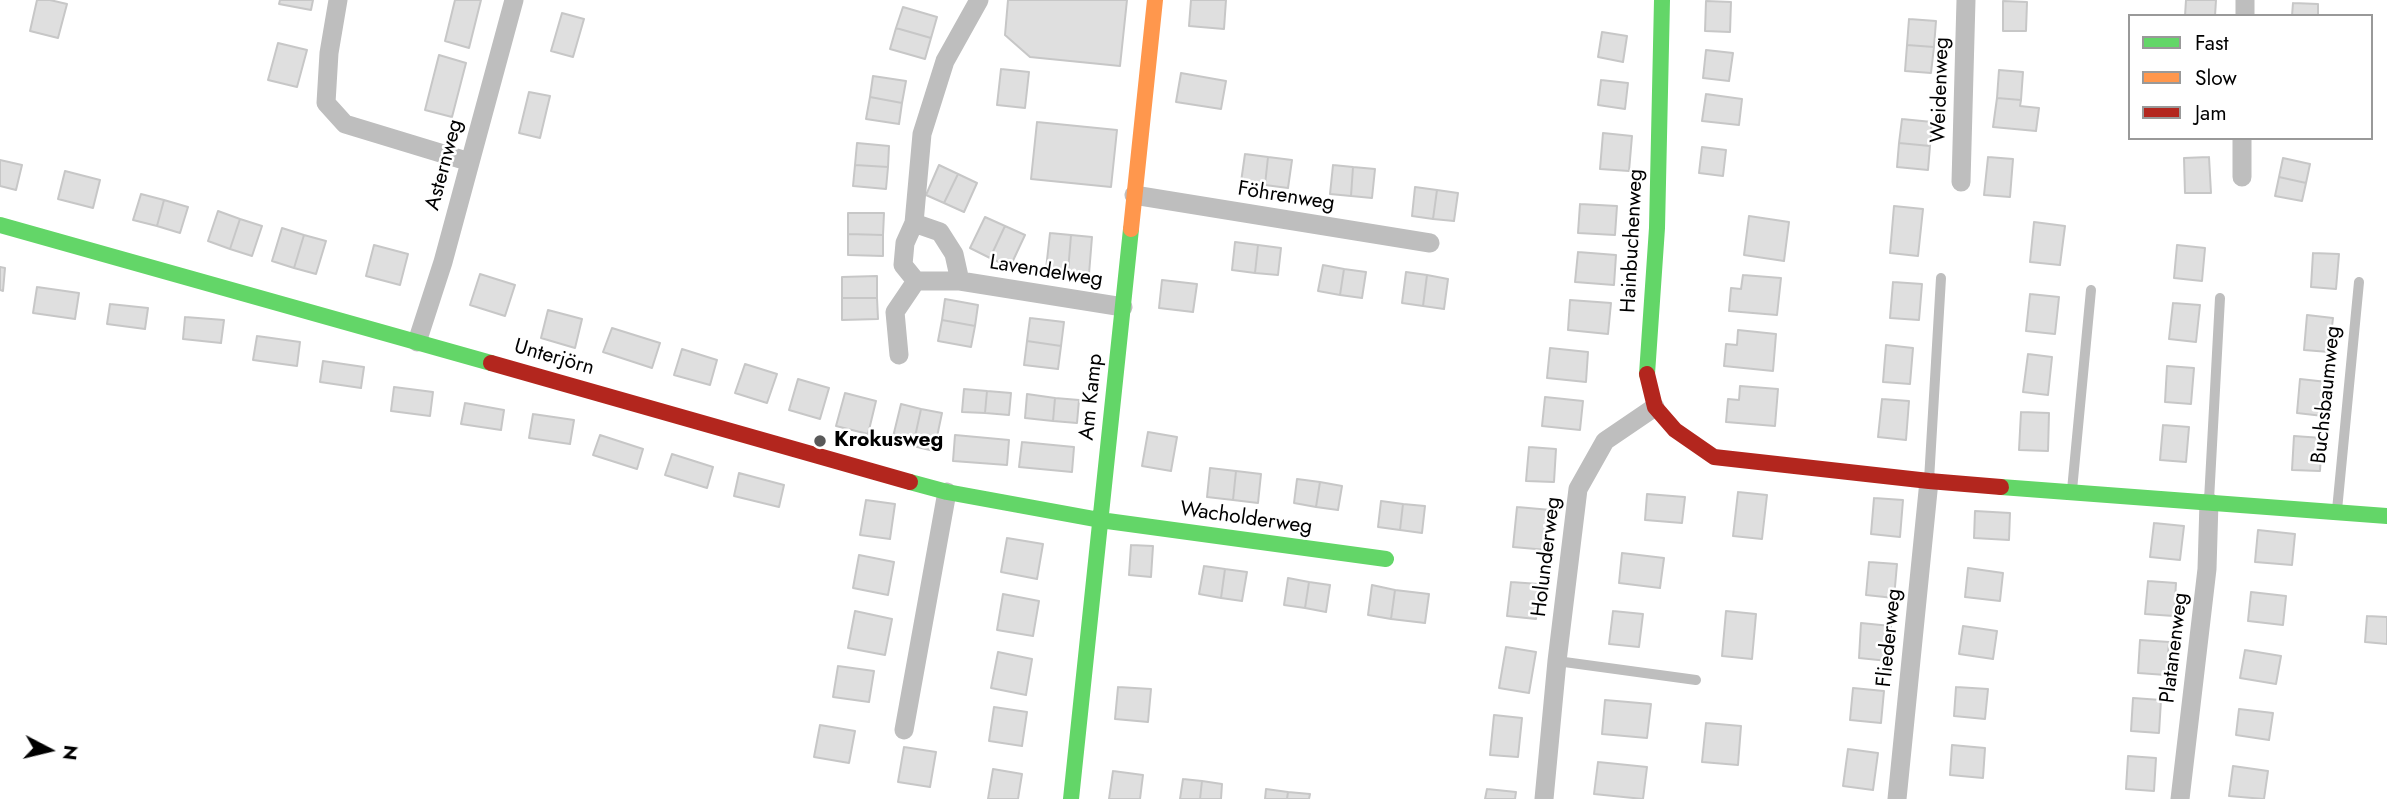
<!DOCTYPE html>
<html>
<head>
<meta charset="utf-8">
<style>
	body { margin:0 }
	#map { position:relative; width:2387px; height:799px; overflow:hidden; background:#fff; font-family:Jost,sans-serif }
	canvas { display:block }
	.legend { position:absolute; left:2128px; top:14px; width:245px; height:126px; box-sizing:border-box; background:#fff; border:2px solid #999; margin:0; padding:9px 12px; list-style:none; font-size:21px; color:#000 }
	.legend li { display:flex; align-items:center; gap:14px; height:35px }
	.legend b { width:35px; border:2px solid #999 }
	.north { position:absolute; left:14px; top:715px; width:70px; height:70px; -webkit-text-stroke:5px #fff; paint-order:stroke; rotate:97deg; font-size:19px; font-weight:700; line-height:28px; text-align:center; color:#000 }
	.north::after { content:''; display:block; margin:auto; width:24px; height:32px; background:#000; clip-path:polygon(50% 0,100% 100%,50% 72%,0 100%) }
</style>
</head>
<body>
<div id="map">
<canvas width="2387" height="799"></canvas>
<ul class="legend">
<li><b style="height:9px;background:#63d668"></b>Fast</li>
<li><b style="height:9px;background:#ff974d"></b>Slow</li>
<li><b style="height:9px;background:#b3261e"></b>Jam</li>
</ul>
<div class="north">N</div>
</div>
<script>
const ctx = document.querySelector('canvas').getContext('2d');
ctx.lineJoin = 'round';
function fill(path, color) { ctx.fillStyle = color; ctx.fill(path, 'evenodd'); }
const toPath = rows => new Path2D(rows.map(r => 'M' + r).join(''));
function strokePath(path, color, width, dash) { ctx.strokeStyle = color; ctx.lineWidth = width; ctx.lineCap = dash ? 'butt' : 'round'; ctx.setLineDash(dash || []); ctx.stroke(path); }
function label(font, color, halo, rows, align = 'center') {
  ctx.font = font + ' Jost,sans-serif'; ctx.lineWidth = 5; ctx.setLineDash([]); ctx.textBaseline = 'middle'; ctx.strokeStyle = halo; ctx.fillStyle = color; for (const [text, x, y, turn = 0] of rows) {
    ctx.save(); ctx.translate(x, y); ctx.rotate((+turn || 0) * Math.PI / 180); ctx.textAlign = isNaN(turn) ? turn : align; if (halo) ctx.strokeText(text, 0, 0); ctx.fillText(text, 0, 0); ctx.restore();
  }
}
const building = toPath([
	[37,0,50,0,67,4,58,38,30,31,37,0],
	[280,0,313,0,311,10,279,4,280,0],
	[455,0,481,0,469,48,445,41,455,0],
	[1008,0,1127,0,1120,66,1030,57,1005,35,1008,0],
	[1191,0,1226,0,1224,29,1189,26,1191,0],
	[2186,0,2216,0,2215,16,2185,16,2186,0],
	[1706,1,1731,2,1730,32,1705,31,1706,1],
	[2003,1,2027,2,2026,31,2003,31,2003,1],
	[2293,3,2318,4,2318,16,2292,16,2293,3],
	[903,7,937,17,931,38,896,28,903,7],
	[562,13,584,19,573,57,551,51,562,13],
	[1909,19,1936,21,1934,47,1907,45,1909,19],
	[896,28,931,38,925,59,890,49,896,28],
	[1602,32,1627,36,1623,62,1598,57,1602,32],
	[278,43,307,50,297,87,268,80,278,43],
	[1907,45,1934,47,1931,73,1905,71,1907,45],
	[1706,50,1733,53,1729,81,1703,78,1706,50],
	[439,55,466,63,452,117,425,110,439,55],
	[1001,69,1029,72,1025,108,997,105,1001,69],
	[1999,70,2023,72,2021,100,1997,98,1999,70],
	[1181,73,1226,81,1221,109,1176,102,1181,73],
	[873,76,906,81,902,103,870,97,873,76],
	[1601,80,1628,83,1625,109,1598,105,1601,80],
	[529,92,550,96,540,138,519,133,529,92],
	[1706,94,1742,99,1739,125,1702,121,1706,94],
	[870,97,902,103,899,124,866,119,870,97],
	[1997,98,2021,100,2020,106,2039,108,2036,131,1993,127,1997,98],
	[1902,119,1932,122,1930,146,1899,143,1902,119],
	[1037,122,1117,130,1111,187,1031,179,1037,122],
	[1603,133,1632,136,1629,171,1600,169,1603,133],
	[857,143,889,146,888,167,855,165,857,143],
	[1899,143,1930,146,1928,170,1897,167,1899,143],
	[1702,147,1726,150,1723,176,1699,173,1702,147],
	[1245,154,1268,157,1265,185,1241,182,1245,154],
	[1268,157,1292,160,1288,188,1265,185,1268,157],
	[1988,157,2013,159,2010,197,1984,195,1988,157],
	[2209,157,2211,193,2185,193,2184,158,2209,157],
	[2283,158,2310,164,2306,183,2279,177,2283,158],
	[0,160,22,165,16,190,0,186,0,160],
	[855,165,888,167,886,189,853,186,855,165],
	[939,165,958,174,944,203,926,195,939,165],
	[1333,165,1353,167,1351,196,1330,194,1333,165],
	[1353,167,1375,169,1372,198,1351,196,1353,167],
	[65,171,100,180,93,208,58,199,65,171],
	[958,174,977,183,964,212,944,203,958,174],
	[2279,177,2306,183,2302,201,2275,196,2279,177],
	[1415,187,1437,190,1433,219,1412,216,1415,187],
	[1437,190,1458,193,1454,221,1433,219,1437,190],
	[141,194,164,200,157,226,133,220,141,194],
	[164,200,188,207,180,233,157,226,164,200],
	[1580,204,1617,206,1615,235,1578,233,1580,204],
	[1894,206,1923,209,1918,256,1890,253,1894,206],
	[218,211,240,219,230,249,208,241,218,211],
	[848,213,884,213,883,235,848,234,848,213],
	[1749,216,1789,222,1784,261,1744,255,1749,216],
	[985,217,1005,226,990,258,970,248,985,217],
	[240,219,262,226,252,256,230,249,240,219],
	[2034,222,2065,226,2060,265,2030,262,2034,222],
	[1005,226,1025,235,1010,267,990,258,1005,226],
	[282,228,304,235,294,268,272,261,282,228],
	[1050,233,1071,235,1068,272,1046,269,1050,233],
	[848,234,883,235,883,256,848,255,848,234],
	[304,235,326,241,316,274,294,268,304,235],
	[1071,235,1092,237,1089,274,1068,272,1071,235],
	[1235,242,1258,245,1255,273,1232,270,1235,242],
	[374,245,408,254,400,285,366,276,374,245],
	[1258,245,1281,248,1278,275,1255,273,1258,245],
	[2177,245,2205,248,2202,281,2174,278,2177,245],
	[1578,252,1616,255,1614,285,1575,282,1578,252],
	[2313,253,2339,254,2336,289,2311,287,2313,253],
	[1323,265,1344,269,1340,295,1318,291,1323,265],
	[0,267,5,268,3,291,0,290,0,267],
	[1344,269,1366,272,1362,298,1340,295,1344,269],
	[1406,272,1427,275,1423,306,1402,303,1406,272],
	[480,274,515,285,505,316,470,305,480,274],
	[1427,275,1448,279,1444,309,1423,306,1427,275],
	[1743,275,1781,278,1777,315,1729,311,1731,288,1741,289,1743,275],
	[877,276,877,298,842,298,842,277,877,276],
	[1162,280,1197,284,1193,312,1159,308,1162,280],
	[1893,282,1922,284,1919,320,1890,318,1893,282],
	[37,287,79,293,75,319,33,313,37,287],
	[2030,294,2059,297,2055,334,2026,331,2030,294],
	[842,298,877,298,878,319,842,320,842,298],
	[945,299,978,305,975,326,942,320,945,299],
	[1570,300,1611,303,1608,334,1568,330,1570,300],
	[2173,303,2200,305,2196,342,2169,339,2173,303],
	[110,304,148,308,145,329,107,324,110,304],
	[548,310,582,319,575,348,541,338,548,310],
	[2307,315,2333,318,2329,352,2304,350,2307,315],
	[185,317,224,320,221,343,183,339,185,317],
	[1030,318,1064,322,1061,346,1027,341,1030,318],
	[942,320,975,326,971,347,938,341,942,320],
	[612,328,660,343,652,368,603,352,612,328],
	[1738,330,1776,334,1773,371,1724,366,1726,344,1737,345,1738,330],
	[257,336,300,342,297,366,253,360,257,336],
	[1027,341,1061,346,1058,369,1024,365,1027,341],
	[1886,345,1913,348,1910,384,1883,382,1886,345],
	[1550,348,1588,352,1586,382,1547,378,1550,348],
	[682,349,717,360,710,385,674,375,682,349],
	[2028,354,2052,357,2048,395,2023,392,2028,354],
	[323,361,364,367,361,388,320,382,323,361],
	[745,364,777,374,767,403,735,393,745,364],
	[2167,366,2194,368,2191,404,2165,402,2167,366],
	[798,379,829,388,820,419,789,410,798,379],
	[2300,379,2327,382,2323,416,2297,413,2300,379],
	[1740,386,1778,389,1775,426,1726,422,1728,399,1739,400,1740,386],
	[394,387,433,392,430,416,391,411,394,387],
	[964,389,987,391,985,413,962,412,964,389],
	[987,391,1011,393,1009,415,985,413,987,391],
	[845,393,876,401,868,434,836,426,845,393],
	[1027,394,1055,398,1053,421,1025,418,1027,394],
	[1545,397,1583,401,1580,430,1542,426,1545,397],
	[1055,398,1079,400,1077,423,1053,421,1055,398],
	[1882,399,1909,401,1906,440,1878,437,1882,399],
	[465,403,504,410,501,430,461,424,465,403],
	[901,404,921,409,913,446,892,441,901,404],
	[921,409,942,413,934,451,913,446,921,409],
	[2021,412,2049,413,2048,451,2019,450,2021,412],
	[533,414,574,420,570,444,529,438,533,414],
	[2163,425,2189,427,2186,462,2160,460,2163,425],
	[1148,432,1177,437,1171,471,1142,466,1148,432],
	[600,435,643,449,637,469,593,455,600,435],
	[955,435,1009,440,1007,465,953,461,955,435],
	[2294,436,2322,438,2320,471,2292,470,2294,436],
	[1022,442,1074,447,1072,472,1019,467,1022,442],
	[1529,447,1556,449,1554,482,1526,481,1529,447],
	[672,454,713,467,707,488,665,475,672,454],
	[1210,468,1236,471,1233,500,1207,497,1210,468],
	[1236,471,1261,474,1258,503,1233,500,1236,471],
	[739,473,784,485,779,507,734,496,739,473],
	[1297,479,1320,482,1316,507,1294,503,1297,479],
	[1320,482,1342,486,1338,510,1316,507,1320,482],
	[1738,492,1767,495,1762,539,1733,536,1738,492],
	[1647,494,1685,497,1682,523,1645,520,1647,494],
	[1874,498,1903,500,1900,537,1871,534,1874,498],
	[866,500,895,504,890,539,860,535,866,500],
	[1381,501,1403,504,1400,530,1378,527,1381,501],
	[1403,504,1425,506,1422,533,1400,530,1403,504],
	[1517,507,1551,510,1547,550,1513,547,1517,507],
	[1975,511,2010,513,2009,540,1974,538,1975,511],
	[2154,523,2184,526,2180,560,2150,557,2154,523],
	[2258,530,2295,534,2292,565,2255,562,2258,530],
	[1007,538,1043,544,1037,579,1001,572,1007,538],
	[1131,545,1153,546,1151,577,1129,575,1131,545],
	[1622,553,1664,558,1660,588,1619,583,1622,553],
	[859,555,894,562,888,595,853,588,859,555],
	[1869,562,1897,564,1894,598,1866,595,1869,562],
	[1204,566,1225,569,1221,598,1199,594,1204,566],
	[1968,568,2003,573,2000,601,1965,597,1968,568],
	[1225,569,1247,572,1242,601,1221,598,1225,569],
	[1288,578,1309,582,1305,608,1284,605,1288,578],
	[2148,581,2176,583,2174,616,2145,614,2148,581],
	[1309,582,1330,585,1326,612,1305,608,1309,582],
	[1511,582,1539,584,1536,619,1507,616,1511,582],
	[1372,585,1395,590,1391,619,1368,615,1372,585],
	[1395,590,1429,594,1425,623,1391,619,1395,590],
	[2251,592,2286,596,2283,625,2248,621,2251,592],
	[1003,594,1039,601,1033,636,997,630,1003,594],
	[855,611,892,619,885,655,848,648,855,611],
	[1613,611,1643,614,1639,647,1609,644,1613,611],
	[1726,611,1756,614,1752,659,1722,656,1726,611],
	[2367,616,2387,617,2387,644,2365,642,2367,616],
	[1861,623,1891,626,1888,661,1859,658,1861,623],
	[1963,626,1997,631,1993,659,1959,654,1963,626],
	[2140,640,2169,642,2166,675,2138,673,2140,640],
	[1506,647,1536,652,1529,693,1499,688,1506,647],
	[2245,650,2281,656,2276,684,2240,678,2245,650],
	[998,652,1032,659,1026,695,991,688,998,652],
	[838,666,874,671,869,702,833,697,838,666],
	[1118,687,1151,689,1148,722,1115,719,1118,687],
	[1956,687,1988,689,1985,719,1954,716,1956,687],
	[1853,688,1884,691,1881,723,1850,720,1853,688],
	[2133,698,2161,700,2159,733,2131,731,2133,698],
	[1605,700,1651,704,1647,738,1602,734,1605,700],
	[994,707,1027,712,1022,746,989,741,994,707],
	[2239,709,2273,713,2269,740,2236,735,2239,709],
	[1494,715,1522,718,1518,757,1490,755,1494,715],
	[1706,723,1741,726,1738,765,1702,762,1706,723],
	[820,725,855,731,849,763,814,757,820,725],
	[1952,745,1985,748,1983,778,1950,775,1952,745],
	[904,747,936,752,930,787,898,782,904,747],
	[1848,749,1878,753,1873,790,1843,786,1848,749],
	[2128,756,2156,758,2154,791,2126,789,2128,756],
	[1598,762,1647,767,1643,799,1594,794,1598,762],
	[2233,766,2268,771,2264,799,2229,796,2233,766],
	[993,769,1022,774,1018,799,988,799,993,769],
	[1113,771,1143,775,1140,799,1109,799,1113,771],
	[1183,779,1202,781,1200,799,1180,799,1183,779],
	[1202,781,1222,784,1221,799,1200,799,1202,781],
	[1266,789,1288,792,1287,799,1265,799,1266,789],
	[1487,789,1516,792,1515,799,1485,799,1487,789],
	[1288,792,1310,794,1309,799,1287,799,1288,792]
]);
const lane = toPath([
	[1929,480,1941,278],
	[2072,490,2091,290],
	[2209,500,2220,298],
	[2337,510,2359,282],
	[1557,661,1696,680]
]);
const street = toPath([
	[338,0,329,53,326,103,345,124,470,162],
	[979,0,945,61,922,134,914,223,940,232,954,254,960,281,1123,307],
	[2245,16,2245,0],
	[2242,177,2242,138],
	[1961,182,1966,0],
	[1134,195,1430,243],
	[914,223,905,243,903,265,916,281,960,281],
	[417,342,443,262,514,0],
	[899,355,895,312,916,281],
	[904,730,947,492],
	[1544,799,1557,661,1578,489,1605,441,1655,407],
	[1897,799,1929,481],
	[2180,799,2207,569,2209,502]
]);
const fast = toPath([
	[0,225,491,363],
	[1647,374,1657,228,1662,0],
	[910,482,947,492,1100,520,1386,559],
	[2001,487,2387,516],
	[1071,799,1131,229]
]);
const slow = toPath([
	[1131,229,1155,0]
]);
const jam = toPath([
	[491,363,910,482],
	[1647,374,1655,407,1675,430,1714,457,1929,481,2001,487]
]);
const markers = [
	[820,441,7,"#595959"]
];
const streetNames = [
	["Weidenweg",1941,90,-88],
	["Asternweg",445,165,-75],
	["Föhrenweg",1286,197,9],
	["Hainbuchenweg",1633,241,-87],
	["Lavendelweg",1046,272,9],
	["Unterjörn",554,358,16],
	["Buchsbaumweg",2327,395,-84],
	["Am Kamp",1092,397,-84],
	["Wacholderweg",1246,519,8],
	["Holunderweg",1547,557,-83],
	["Fliederweg",1890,638,-84],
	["Platanenweg",2175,648,-83]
];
const poiNames = [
	["Krokusweg",834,441]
];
fill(building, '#dfdfdf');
strokePath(building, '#c7c7c7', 2);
strokePath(lane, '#bebebe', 10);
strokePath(street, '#bebebe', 19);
strokePath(fast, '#63d668', 16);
strokePath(slow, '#ff974d', 16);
strokePath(jam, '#b3261e', 16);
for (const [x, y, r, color] of markers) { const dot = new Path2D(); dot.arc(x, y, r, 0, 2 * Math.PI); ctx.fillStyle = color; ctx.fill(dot); strokePath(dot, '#fff', 2.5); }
label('21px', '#000', '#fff', streetNames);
label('bold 21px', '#000', '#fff', poiNames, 'left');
</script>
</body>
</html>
